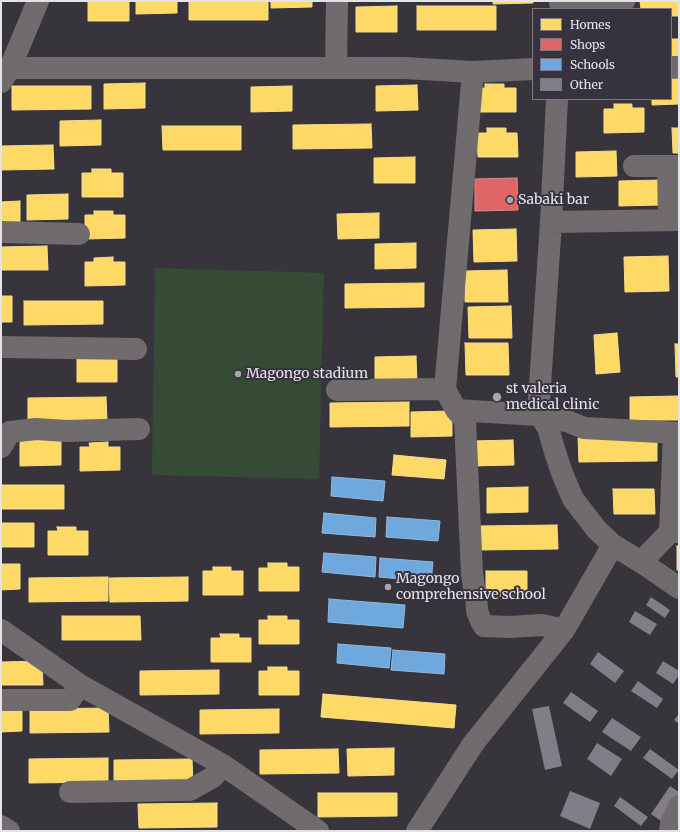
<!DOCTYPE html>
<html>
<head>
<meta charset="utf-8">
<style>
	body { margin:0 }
	#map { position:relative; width:680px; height:832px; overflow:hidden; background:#37353b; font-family:Merriweather,serif }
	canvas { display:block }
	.frame { position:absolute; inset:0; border:2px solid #e4e2ea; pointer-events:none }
	.legend { position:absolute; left:532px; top:8px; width:140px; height:92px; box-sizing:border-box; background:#36323e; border:1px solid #7c7883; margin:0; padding:5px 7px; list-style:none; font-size:12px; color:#e4e2ea }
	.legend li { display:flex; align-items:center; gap:8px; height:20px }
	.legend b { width:20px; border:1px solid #7c7883 }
</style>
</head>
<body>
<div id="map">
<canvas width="680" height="832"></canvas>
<div class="frame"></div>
<ul class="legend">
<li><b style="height:11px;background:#ffd966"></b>Homes</li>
<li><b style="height:11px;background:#e06666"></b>Shops</li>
<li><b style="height:11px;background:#6fa8dc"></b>Schools</li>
<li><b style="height:11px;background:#817e88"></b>Other</li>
</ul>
</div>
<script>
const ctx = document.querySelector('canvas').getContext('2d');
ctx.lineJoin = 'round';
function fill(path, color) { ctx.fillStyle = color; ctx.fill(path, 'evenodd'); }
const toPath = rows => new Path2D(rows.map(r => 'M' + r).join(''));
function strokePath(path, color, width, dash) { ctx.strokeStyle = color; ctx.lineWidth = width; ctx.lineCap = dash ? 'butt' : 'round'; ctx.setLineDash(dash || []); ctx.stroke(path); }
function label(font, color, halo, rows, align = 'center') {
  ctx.font = font + ' Merriweather,serif'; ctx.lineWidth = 4; ctx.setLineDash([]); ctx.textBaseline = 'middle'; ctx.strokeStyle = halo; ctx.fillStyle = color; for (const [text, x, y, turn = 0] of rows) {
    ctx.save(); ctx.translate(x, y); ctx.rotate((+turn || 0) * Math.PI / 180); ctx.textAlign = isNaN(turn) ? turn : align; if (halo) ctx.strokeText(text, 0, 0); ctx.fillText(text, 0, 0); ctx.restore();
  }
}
const green = toPath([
	[155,268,324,273,319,479,152,475]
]);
const homes = toPath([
	[88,1,129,1,129,21,88,21,88,1],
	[136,1,177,1,177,13,136,14,136,1],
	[189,1,268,1,268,20,189,20,189,1],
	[271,1,312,1,312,7,271,8,271,1],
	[493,1,533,1,533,3,493,4,493,1],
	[640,1,679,1,679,16,671,16,671,9,641,9,640,1],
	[397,6,397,32,356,32,356,7,397,6],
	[417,6,496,6,496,30,417,30,417,6],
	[671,39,679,39,679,63,671,63,671,39],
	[671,79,679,79,679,104,652,105,652,99,671,99,671,79],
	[145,83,145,108,104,109,104,84,145,83],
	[485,84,504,84,504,88,516,88,516,112,476,112,475,88,485,88,485,84],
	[417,85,418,110,376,111,376,86,417,85],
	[12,86,91,86,91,109,12,110,12,86],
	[292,86,292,111,251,112,251,87,292,86],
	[614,104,632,104,632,108,644,108,644,132,604,133,604,109,614,109,614,104],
	[101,120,101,145,60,146,60,121,101,120],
	[371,124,372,148,293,149,293,125,371,124],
	[162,126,241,126,241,150,163,150,162,126],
	[487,128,506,128,506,133,517,133,518,157,478,157,477,133,487,133,487,128],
	[672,128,679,128,679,153,673,153,672,128],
	[53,145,54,169,1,170,1,146,53,145],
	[616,151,617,176,576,177,576,152,616,151],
	[415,157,415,183,374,183,374,158,415,157],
	[92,169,111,169,111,173,123,173,123,197,82,197,82,173,92,173,92,169],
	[660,180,660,205,619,206,619,181,660,180],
	[68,194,68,219,27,220,27,195,68,194],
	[20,201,20,225,1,226,1,202,20,201],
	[94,211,113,211,113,215,125,215,125,238,85,239,85,215,94,215,94,211],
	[379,213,379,238,338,239,337,214,379,213],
	[516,229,517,261,474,262,473,230,516,229],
	[416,243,416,268,375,269,375,244,416,243],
	[47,246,48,270,1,270,1,247,47,246],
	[668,256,669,291,625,292,624,257,668,256],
	[113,257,113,262,125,262,125,285,85,286,85,262,94,262,94,258,113,257],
	[507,270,508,302,465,302,465,271,507,270],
	[424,283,424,307,345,308,345,284,424,283],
	[1,296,12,296,12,322,1,322,1,296],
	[24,301,103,301,103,324,24,325,24,301],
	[511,306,512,338,469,338,468,307,511,306],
	[617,333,620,372,596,374,594,335,617,333],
	[465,343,508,343,509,375,466,375,465,343],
	[675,344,679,344,679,377,676,377,675,344],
	[416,356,417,382,375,382,375,357,416,356],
	[77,358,117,358,117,382,77,382,77,358],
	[679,396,679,420,630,420,630,397,679,396],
	[106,397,107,420,28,421,28,398,106,397],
	[409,402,409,426,330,427,330,403,409,402],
	[452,411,452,436,411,437,411,412,452,411],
	[657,437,657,461,579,462,578,438,657,437],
	[20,440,61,440,61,465,20,466,20,440],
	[513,440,514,465,472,466,472,441,513,440],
	[108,442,108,447,120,447,120,470,80,471,80,447,90,447,89,443,108,442],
	[394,455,446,460,444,479,392,475,394,455],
	[1,485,64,485,64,509,1,509,1,485],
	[528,487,528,512,487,513,487,488,528,487],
	[613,489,654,489,655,514,614,514,613,489],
	[1,523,34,523,34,547,1,547,1,523],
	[557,525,558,549,479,550,479,526,557,525],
	[57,527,76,527,76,531,88,531,88,555,48,555,48,531,58,531,57,527],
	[677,546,679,546,679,570,677,570,677,546],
	[268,563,287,563,287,567,299,567,299,591,259,591,259,568,268,568,268,563],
	[1,564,20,564,20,589,1,590,1,564],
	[213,567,231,567,231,571,243,571,243,595,203,595,203,571,213,571,213,567],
	[486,571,527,571,527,596,486,597,486,571],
	[108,577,108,601,29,602,29,578,108,577],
	[188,577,188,601,110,602,109,578,188,577],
	[62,616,140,616,141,640,62,640,62,616],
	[268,616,287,616,287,620,299,620,299,644,259,644,259,620,268,620,268,616],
	[220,634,239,634,239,638,251,638,251,662,211,662,211,638,221,638,220,634],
	[42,661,43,685,1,685,1,662,42,661],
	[268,667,287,667,287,671,299,671,299,695,259,695,259,671,268,671,268,667],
	[219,670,219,694,140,695,140,671,219,670],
	[323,694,456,705,454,728,321,717,323,694],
	[22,707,22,731,1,732,1,708,22,707],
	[108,708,109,732,30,733,30,709,108,708],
	[279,709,279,733,200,734,200,710,279,709],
	[394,748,394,775,348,776,347,749,394,748],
	[338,749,339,773,260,774,260,750,338,749],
	[108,758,108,782,29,783,29,759,108,758],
	[192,759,193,783,114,784,114,760,192,759],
	[318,793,397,793,397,816,318,817,318,793],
	[217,803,217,827,139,828,138,804,217,803]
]);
const shops = toPath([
	[517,178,518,210,475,211,475,179,517,178]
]);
const schools = toPath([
	[332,477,385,481,383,501,331,496,332,477],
	[324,513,376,518,375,537,322,533,324,513],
	[387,517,440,521,438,541,386,537,387,517],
	[324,553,376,557,375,577,322,572,324,553],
	[380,558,433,562,431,582,379,577,380,558],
	[329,599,405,605,403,628,328,622,329,599],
	[338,644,391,648,389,668,337,663,338,644],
	[393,650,445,654,444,674,391,670,393,650]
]);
const building = toPath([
	[651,597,670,610,665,618,646,605],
	[635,611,657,624,650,635,629,622],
	[598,652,624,671,615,683,590,664],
	[663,661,679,671,679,675,673,684,656,673],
	[638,681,663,699,657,708,631,691],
	[571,692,598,711,590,722,563,703],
	[549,706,562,766,545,770,532,709],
	[679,714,679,724,674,720],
	[612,718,641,737,631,751,602,732],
	[597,743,622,759,611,776,587,759],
	[650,749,679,770,672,779,643,758],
	[670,786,679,792,679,793,661,821,651,814],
	[570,791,600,803,590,829,560,816],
	[620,797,648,817,641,826,614,806]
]);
const minor = toPath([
	[560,3,594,6,607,6,621,3,624,1],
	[671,67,679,67],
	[10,68,405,68,473,72,533,69],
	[336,68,337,1],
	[1,82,10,68,38,1],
	[557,99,551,222,538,415,542,418,548,428,555,452,562,473,573,499,597,530,613,545,641,562,679,588],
	[634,166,679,166],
	[668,166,669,220],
	[551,222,679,220],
	[1,232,79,234],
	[1,347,136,349],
	[445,389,473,72],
	[337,390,445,389,456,410,538,415],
	[456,410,465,420,472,573,474,588,476,592,477,611,481,621,484,626,510,627,542,625,564,630],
	[542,418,567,421,584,428,679,433],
	[1,447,10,432,36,429,66,431,139,429],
	[670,532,674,433],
	[641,562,670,532,679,532],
	[1,630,80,685,223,765,318,831],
	[1,700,70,700,80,685],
	[70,792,190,790,213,777,223,765],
	[417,831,473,744,564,630,613,545],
	[670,831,671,824,679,806]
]);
const major = toPath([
	[1,826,9,831]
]);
const markers = [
	[510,200,4,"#a7a5ad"],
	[238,374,4,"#a7a5ad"],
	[497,397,5,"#a7a5ad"],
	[388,587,4,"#a7a5ad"]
];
const poiNames = [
	["Sabaki bar",518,200],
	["Magongo stadium",246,374],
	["st valeria",506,389],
	["medical clinic",506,405],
	["Magongo",396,579],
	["comprehensive school",396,595]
];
fill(green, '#354b35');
fill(homes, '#ffd966');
strokePath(homes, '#f7dc8e', 1);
fill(shops, '#e06666');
strokePath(shops, '#e18b8e', 1);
fill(schools, '#6fa8dc');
strokePath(schools, '#92b9e0', 1);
fill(building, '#817e88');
strokePath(minor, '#706b6d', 22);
strokePath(major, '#726b70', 22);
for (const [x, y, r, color] of markers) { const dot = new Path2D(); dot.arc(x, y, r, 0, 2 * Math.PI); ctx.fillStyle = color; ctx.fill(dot); strokePath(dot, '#36323e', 1.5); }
label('14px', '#e4e2ea', '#36323e', poiNames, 'left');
</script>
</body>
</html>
